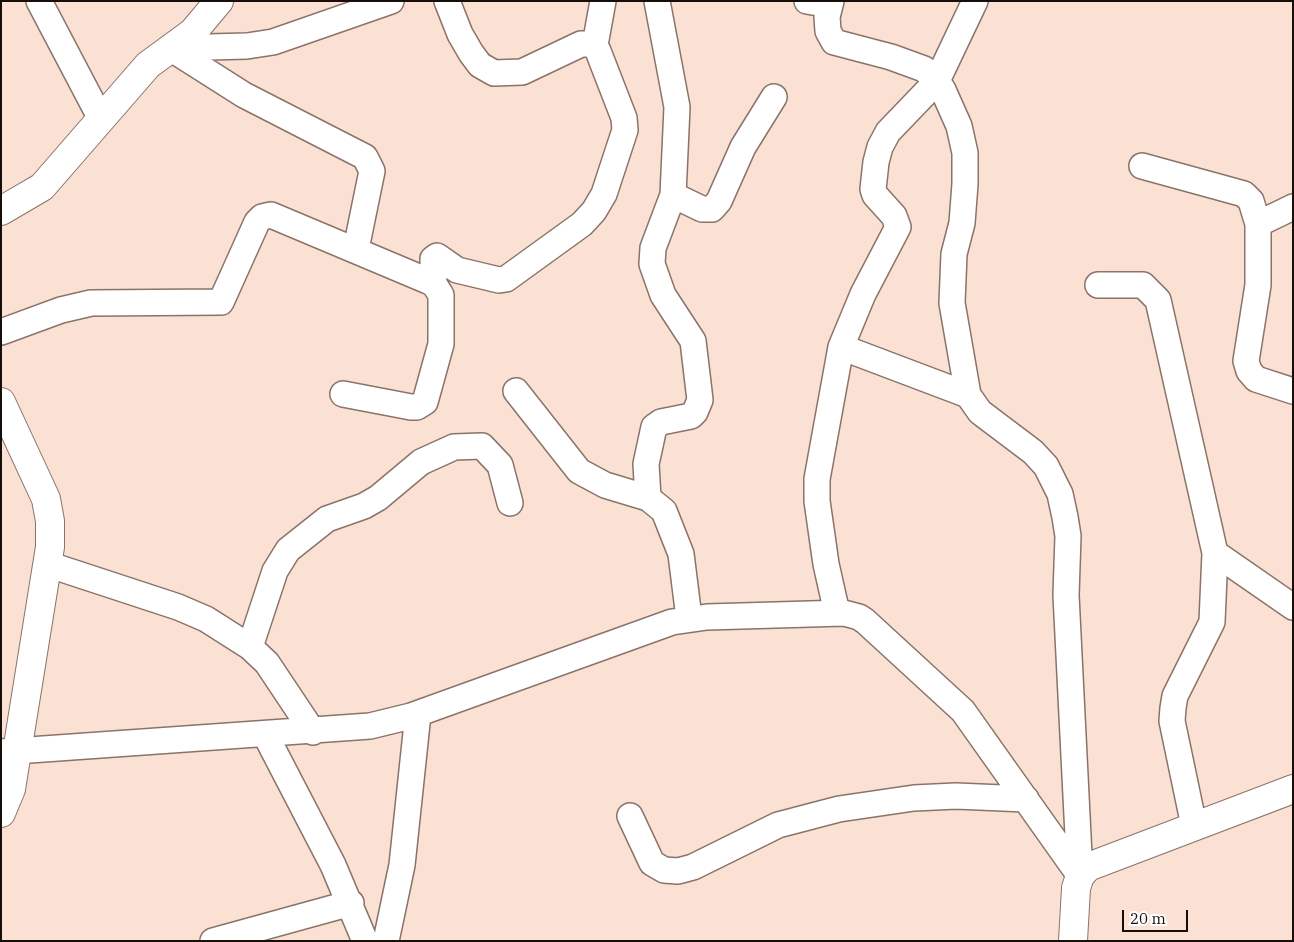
<!DOCTYPE html>
<html>
<head>
<meta charset="utf-8">
<style>
	body { margin:0 }
	#map { position:relative; width:1294px; height:942px; overflow:hidden; background:#fbe0d4; font-family:"IBM Plex Serif",serif }
	canvas { display:block }
	.frame { position:absolute; inset:0; border:2px solid #170e0a; pointer-events:none }
	.scale { position:absolute; left:1122px; top:910px; width:66px; height:22px; box-sizing:border-box; border:2px solid #170e0a; border-top:0; padding-left:6px; font-size:15px; line-height:18px; white-space:nowrap; color:#170e0a; -webkit-text-stroke:4px #fff; paint-order:stroke }
</style>
</head>
<body>
<div id="map">
<canvas width="1294" height="942"></canvas>
<div class="frame"></div>
<div class="scale">20 m</div>
</div>
<script>
const ctx = document.querySelector('canvas').getContext('2d');
ctx.lineJoin = 'round';
const toPath = rows => new Path2D(rows.map(r => 'M' + r).join(''));
function strokePath(path, color, width, dash) { ctx.strokeStyle = color; ctx.lineWidth = width; ctx.lineCap = dash ? 'butt' : 'round'; ctx.setLineDash(dash || []); ctx.stroke(path); }
const street = toPath([
	[39,1,101,119],
	[807,1,830,5],
	[831,1,827,17,828,31,834,42,891,57,924,69,937,81,943,90,959,126,965,153,965,184,962,223,954,254,952,303,968,395,980,412,1033,452,1046,466,1060,494,1065,517,1068,536,1066,595,1080,876],
	[595,45,603,1],
	[170,48,244,95,365,157,372,171,356,249],
	[170,48,247,46,273,42,391,1],
	[1142,166,1244,194,1251,201,1258,224,1258,285,1246,361,1249,371,1256,379,1293,391],
	[673,195,702,209,712,209,719,201,743,147,774,97],
	[1258,224,1293,207],
	[434,284,433,259,437,256,457,270,499,280,506,279,582,224,594,211,604,194,625,130,624,118,598,51,593,44,581,44,522,72,494,73,480,65,471,53,460,34,447,1],
	[1098,285,1143,285,1158,300,1215,553,1212,622,1175,696,1173,708,1172,721,1194,826],
	[1,332,61,310,91,303,221,302,257,222,262,217,271,215,428,281,434,284,441,295,441,344,425,402,417,407,411,407,343,394],
	[841,347,968,395],
	[516,391,579,471,605,485,648,498,664,511,681,554,689,618],
	[648,498,646,464,654,427,661,422,691,416,695,412,700,400,693,341,663,295,652,264,653,248,673,195,677,107,657,1],
	[1215,553,1293,607],
	[47,564,178,607,206,619,250,647,267,663,313,732],
	[837,613,826,564,817,501,817,479,841,347,863,294,898,227,894,216,875,195,873,189,876,162,880,147,888,132,937,81,975,1],
	[250,647,275,571,288,550,327,519,364,506,378,498,421,462,454,447,482,446,500,465,510,503],
	[265,734,333,865,365,941],
	[1,752,370,726,411,716,672,622,707,617,844,613,859,617,865,621,963,711,1080,876],
	[630,816,652,863,664,870,678,871,693,867,778,825,839,809,914,798,956,796,1026,799],
	[213,941,351,903],
	[386,941,402,865,418,714]
]);
const secondary = toPath([
	[1,211,42,187,148,65,193,32,219,1],
	[1,402,46,499,50,521,50,547,11,789,1,813],
	[1073,941,1076,888,1080,876,1088,867,1293,789]
]);
strokePath(street, '#8a7368', 28);
strokePath(secondary, '#8a7368', 30);
strokePath(street, '#fff', 25);
strokePath(secondary, '#fff', 28);
</script>
</body>
</html>
